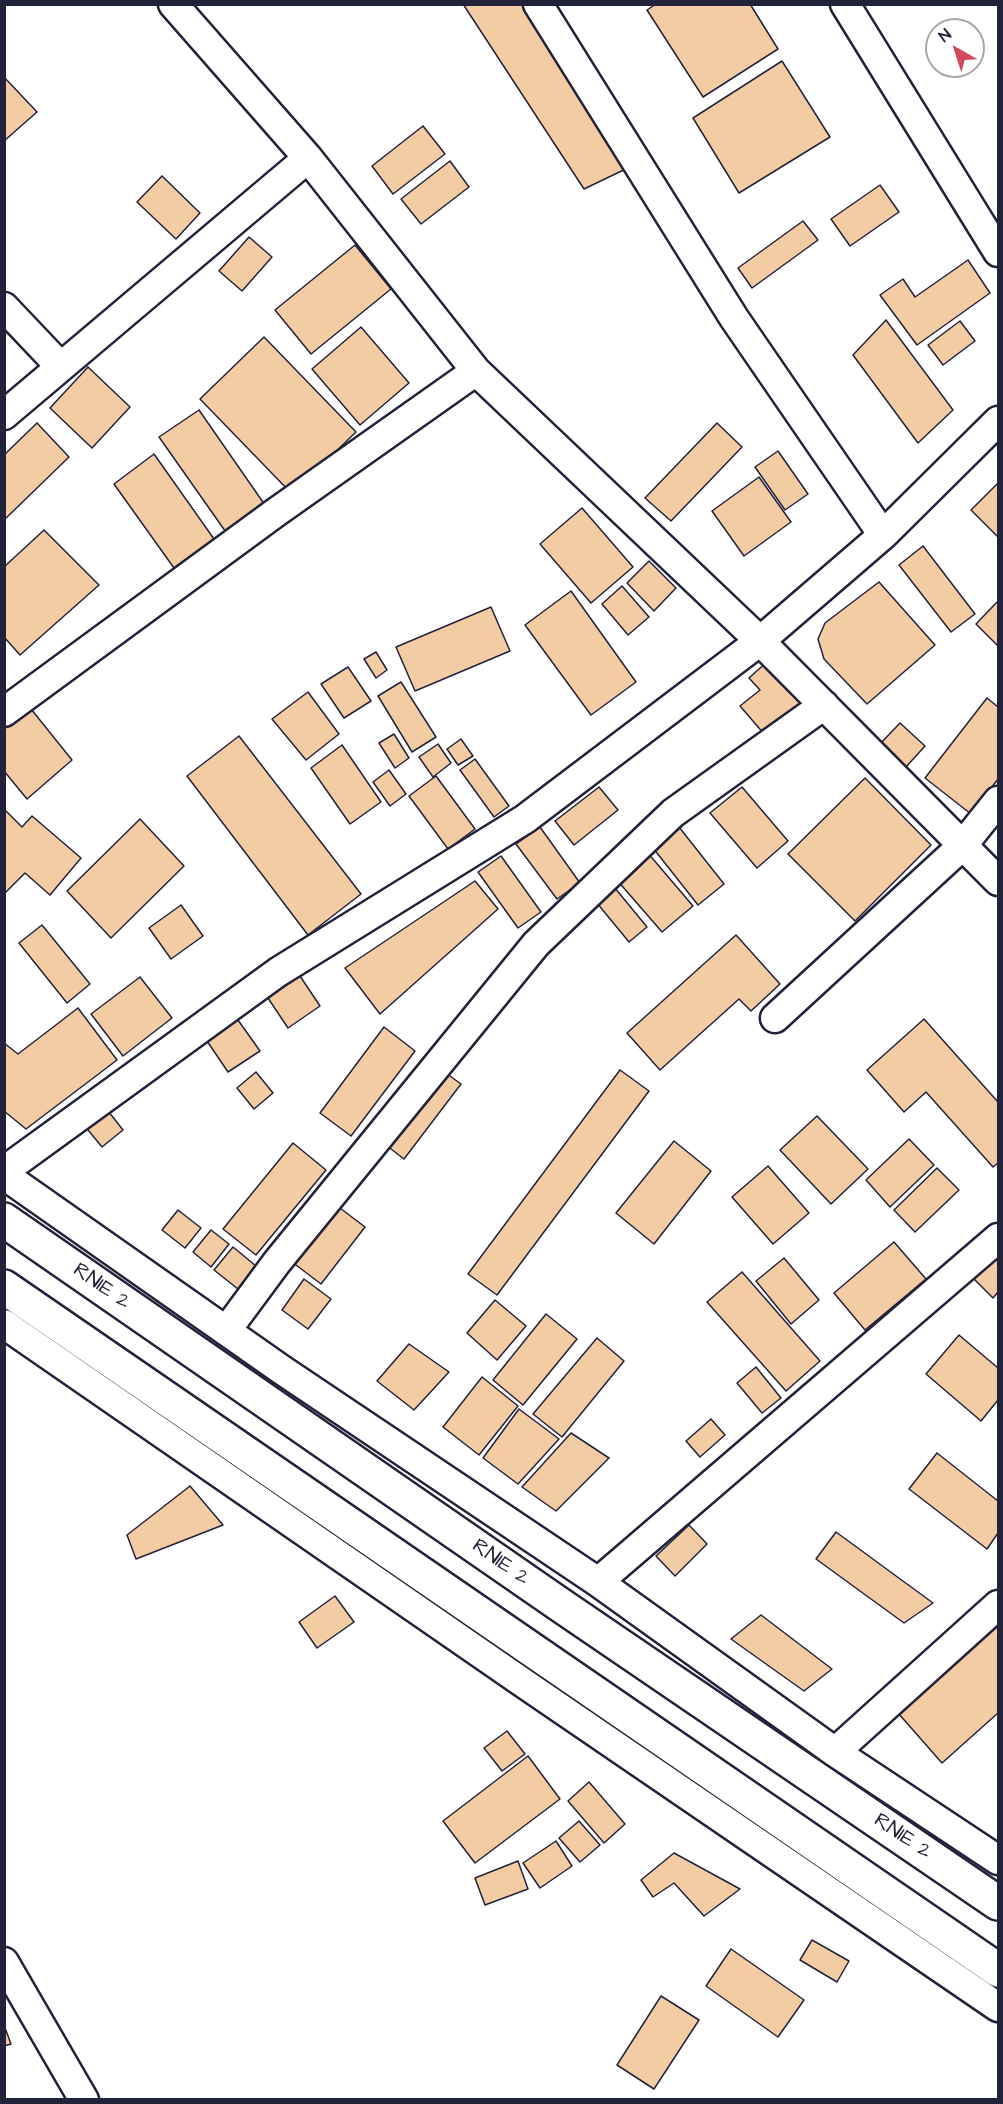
<!DOCTYPE html>
<html>
<head>
<meta charset="utf-8">
<style>
	body { margin:0 }
	#map { position:relative; width:1003px; height:2104px; overflow:hidden; background:#fff; font-family:"Architects Daughter",sans-serif }
	canvas { display:block }
	.frame { position:absolute; inset:0; border:6px solid #22223b; pointer-events:none }
	.north { position:absolute; left:925px; top:18px; width:60px; height:60px; box-sizing:border-box; background:#fff; border:2px solid #a7a7b1; border-radius:50%; rotate:321deg; font-size:16px; font-weight:700; line-height:24px; text-align:center; color:#22223b }
	.north::after { content:''; display:block; margin:auto; width:21px; height:27px; background:#d1495b; clip-path:polygon(50% 0,100% 100%,50% 72%,0 100%) }
</style>
</head>
<body>
<div id="map">
<canvas width="1003" height="2104"></canvas>
<div class="frame"></div>
<div class="north">N</div>
</div>
<script>
const ctx = document.querySelector('canvas').getContext('2d');
ctx.lineJoin = 'round';
function fill(path, color) { ctx.fillStyle = color; ctx.fill(path, 'evenodd'); }
const toPath = rows => new Path2D(rows.map(r => 'M' + r).join(''));
function strokePath(path, color, width, dash) { ctx.strokeStyle = color; ctx.lineWidth = width; ctx.lineCap = dash ? 'butt' : 'round'; ctx.setLineDash(dash || []); ctx.stroke(path); }
function label(font, color, halo, rows, align = 'center') {
  ctx.font = font + ' "Architects Daughter",sans-serif'; ctx.lineWidth = 4.5; ctx.setLineDash([]); ctx.textBaseline = 'middle'; ctx.strokeStyle = halo; ctx.fillStyle = color; for (const [text, x, y, turn = 0] of rows) {
    ctx.save(); ctx.translate(x, y); ctx.rotate((+turn || 0) * Math.PI / 180); ctx.textAlign = isNaN(turn) ? turn : align; if (halo) ctx.strokeText(text, 0, 0); ctx.fillText(text, 0, 0); ctx.restore();
  }
}
const building = toPath([
	[463,4,524,4,634,165,584,189,463,4],
	[656,4,750,4,778,49,703,97,647,10,656,4],
	[782,61,830,137,739,193,693,118,782,61],
	[4,77,37,112,4,141,4,77],
	[423,126,445,154,393,194,372,166,423,126],
	[450,161,469,187,421,224,401,199,450,161],
	[162,176,200,213,176,239,137,202,162,176],
	[880,185,899,212,850,246,831,219,880,185],
	[803,221,818,240,752,288,738,268,803,221],
	[249,237,272,257,242,291,219,271,249,237],
	[355,245,391,289,311,354,275,310,355,245],
	[968,260,990,293,917,345,880,295,903,279,915,297,968,260],
	[886,320,953,410,918,443,853,355,886,320],
	[960,321,975,341,943,365,928,345,960,321],
	[361,327,409,383,360,425,312,369,361,327],
	[264,337,356,432,292,494,200,399,264,337],
	[88,367,130,407,92,448,50,408,88,367],
	[199,410,267,508,228,535,159,437,199,410],
	[37,423,69,457,4,520,4,455,37,423],
	[717,423,742,447,671,521,645,498,717,423],
	[778,451,808,494,785,510,755,467,778,451],
	[154,454,214,539,174,568,114,484,154,454],
	[759,477,791,522,744,556,712,511,759,477],
	[998,483,998,537,971,510,998,483],
	[582,508,633,567,591,603,540,544,582,508],
	[44,530,99,585,20,655,4,637,4,567,44,530],
	[923,546,975,614,951,632,899,565,923,546],
	[649,561,676,588,654,611,627,583,649,561],
	[879,582,935,645,867,704,824,659,818,639,825,623,879,582],
	[622,586,649,617,628,635,602,604,622,586],
	[571,591,636,682,591,715,525,625,571,591],
	[998,601,998,646,976,624,998,601],
	[491,607,510,651,415,691,396,647,491,607],
	[376,652,387,670,376,678,364,659,376,652],
	[769,660,805,703,765,735,740,706,760,690,749,678,769,660],
	[348,667,371,701,344,718,321,684,348,667],
	[401,682,436,737,412,752,378,696,401,682],
	[308,692,339,734,306,760,272,719,308,692],
	[987,698,998,707,998,779,971,814,925,778,987,698],
	[27,704,72,760,27,799,4,771,4,723,27,704],
	[900,723,925,746,905,768,880,744,900,723],
	[394,734,409,758,395,768,379,743,394,734],
	[239,736,361,894,308,935,187,776,239,736],
	[461,739,473,756,458,765,447,749,461,739],
	[438,744,451,763,433,777,419,757,438,744],
	[342,745,381,802,350,824,311,768,342,745],
	[475,759,509,806,494,817,460,770,475,759],
	[389,770,406,794,390,806,373,782,389,770],
	[436,776,475,829,448,849,409,796,436,776],
	[865,778,931,845,855,921,788,854,865,778],
	[599,787,618,810,574,845,555,821,599,787],
	[742,787,788,841,757,868,710,813,742,787],
	[4,809,22,827,32,816,81,858,50,895,25,873,4,894,4,809],
	[140,819,184,866,111,938,67,891,140,819],
	[540,827,580,883,557,899,516,844,540,827],
	[679,827,724,884,698,905,653,848,679,827],
	[647,852,693,906,662,932,616,879,647,852],
	[501,856,541,912,518,928,478,872,501,856],
	[475,881,498,909,380,1014,345,968,475,881],
	[610,882,647,927,629,942,592,897,610,882],
	[181,905,203,936,171,959,149,928,181,905],
	[42,925,90,984,67,1003,19,943,42,925],
	[736,935,780,984,751,1011,739,999,660,1070,627,1033,736,935],
	[300,976,320,1006,288,1028,268,998,300,976],
	[140,977,172,1018,123,1056,91,1014,140,977],
	[78,1008,117,1060,26,1129,4,1111,4,1043,18,1054,78,1008],
	[924,1019,998,1102,998,1163,993,1167,926,1092,904,1112,867,1070,924,1019],
	[238,1020,260,1051,228,1072,207,1041,238,1020],
	[384,1027,415,1051,351,1136,320,1113,384,1027],
	[439,1068,461,1084,404,1159,382,1142,439,1068],
	[620,1070,649,1091,497,1295,468,1274,620,1070],
	[256,1072,273,1093,254,1109,237,1088,256,1072],
	[105,1107,123,1130,102,1147,84,1125,105,1107],
	[817,1116,868,1169,831,1204,780,1150,817,1116],
	[909,1139,934,1165,890,1207,866,1180,909,1139],
	[674,1141,711,1171,654,1244,616,1213,674,1141],
	[293,1143,326,1170,256,1255,223,1229,293,1143],
	[768,1166,809,1213,773,1244,732,1197,768,1166],
	[937,1168,959,1190,915,1232,894,1210,937,1168],
	[336,1205,365,1227,321,1284,292,1262,336,1205],
	[178,1210,201,1228,185,1248,162,1230,178,1210],
	[211,1230,229,1244,211,1267,193,1252,211,1230],
	[894,1242,926,1279,865,1330,834,1293,894,1242],
	[233,1247,256,1266,238,1289,214,1270,233,1247],
	[998,1248,998,1292,993,1298,970,1275,998,1248],
	[784,1258,819,1300,791,1324,756,1281,784,1258],
	[742,1272,820,1361,786,1391,707,1302,742,1272],
	[304,1279,331,1299,308,1329,282,1310,304,1279],
	[495,1300,526,1326,497,1360,467,1333,495,1300],
	[546,1314,577,1339,523,1405,493,1380,546,1314],
	[959,1335,998,1368,998,1400,981,1421,926,1374,959,1335],
	[597,1338,624,1361,562,1437,533,1414,597,1338],
	[409,1344,449,1372,414,1410,377,1381,409,1344],
	[756,1367,781,1398,762,1413,737,1383,756,1367],
	[482,1377,518,1406,479,1455,443,1427,482,1377],
	[519,1409,559,1439,518,1484,483,1458,519,1409],
	[711,1419,725,1435,700,1457,686,1441,711,1419],
	[571,1433,609,1458,556,1511,522,1487,571,1433],
	[937,1453,998,1501,998,1533,987,1549,909,1489,937,1453],
	[190,1486,223,1525,136,1559,127,1535,190,1486],
	[689,1525,707,1544,675,1576,656,1556,689,1525],
	[836,1532,933,1603,904,1623,816,1559,836,1532],
	[335,1596,354,1622,317,1648,299,1622,335,1596],
	[761,1615,832,1669,804,1691,731,1639,761,1615],
	[998,1625,998,1713,942,1763,898,1713,998,1625],
	[507,1731,525,1754,502,1771,484,1748,507,1731],
	[528,1756,560,1799,475,1863,443,1821,528,1756],
	[589,1782,625,1824,604,1843,568,1801,589,1782],
	[579,1821,600,1845,580,1862,559,1838,579,1821],
	[556,1841,572,1866,540,1888,523,1863,556,1841],
	[674,1853,740,1889,704,1916,674,1883,653,1897,641,1880,674,1853],
	[518,1861,528,1889,485,1905,475,1878,518,1861],
	[812,1940,849,1961,837,1982,800,1960,812,1940],
	[731,1949,804,2000,778,2037,706,1986,731,1949],
	[661,1996,699,2020,654,2089,617,2065,661,1996],
	[4,2025,11,2044,4,2046,4,2025]
]);
const minor = toPath([
	[173,4,308,158,476,371,760,641,998,881],
	[538,4,734,318,883,535],
	[845,4,998,252],
	[4,307,60,366],
	[4,415,308,158],
	[4,712,275,513,476,371],
	[775,1018,962,846,998,801],
	[4,1171,278,972,525,819,760,641,883,535,998,421],
	[4,1175,282,1370,598,1582,835,1752,998,1860],
	[4,1324,522,1682,998,2007],
	[226,1331,277,1262,536,944,673,813,824,705],
	[598,1582,998,1238],
	[835,1752,998,1605],
	[4,1962,84,2100]
]);
const trunk = toPath([
	[4,1220,559,1604,998,1903],
	[4,1287,998,1970]
]);
const streetNames = [
	["RNIE 2",101,1287,35],
	["RNIE 2",500,1563,35],
	["RNIE 2",902,1837,34]
];
fill(building, '#f4cca4');
strokePath(building, '#22223b', 1.5);
strokePath(minor, '#22223b', 33);
strokePath(trunk, '#22223b', 38);
strokePath(minor, '#fff', 28);
strokePath(trunk, '#fff', 33);
label('21px', '#22223b', '#fff', streetNames);
</script>
</body>
</html>
